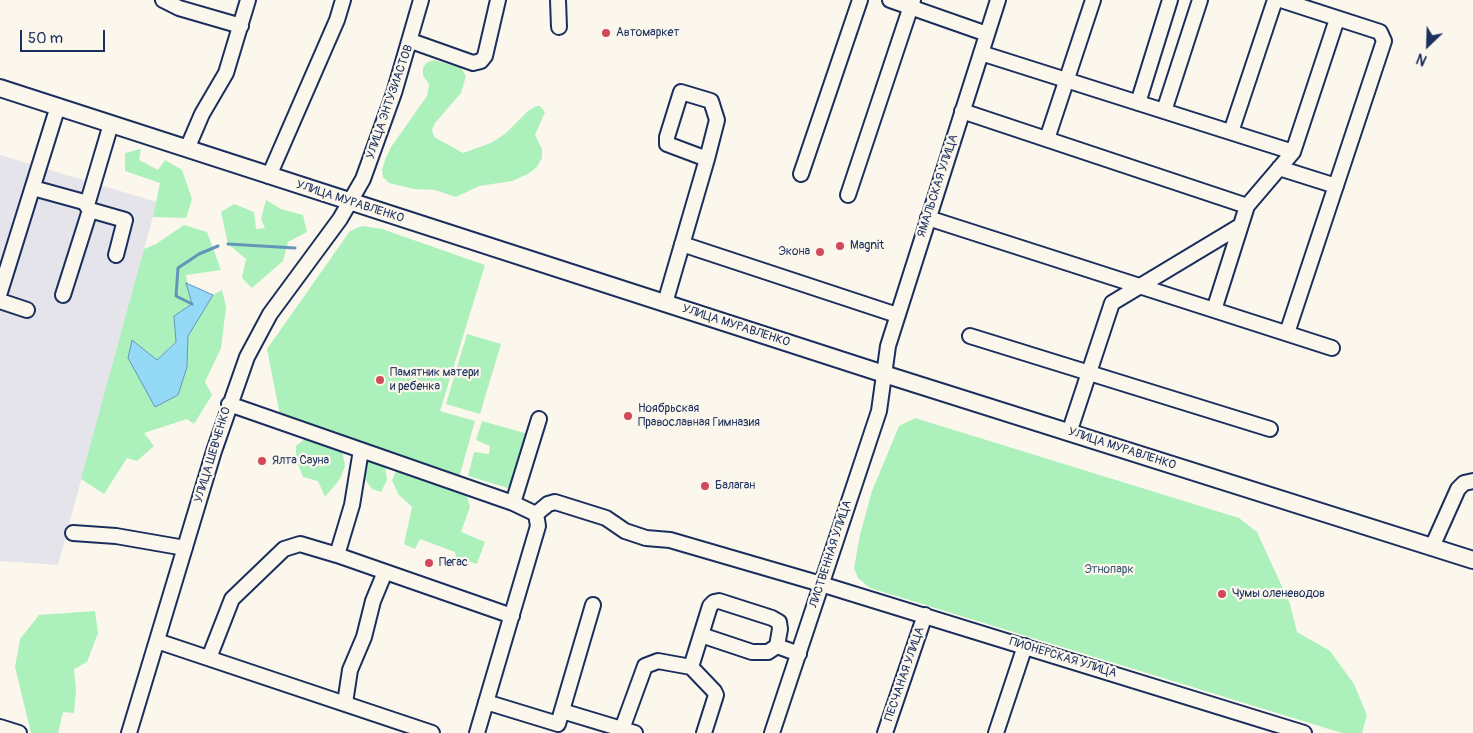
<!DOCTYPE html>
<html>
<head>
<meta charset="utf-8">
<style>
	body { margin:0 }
	#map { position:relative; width:1473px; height:733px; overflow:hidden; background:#fbf7ec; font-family:Pangolin,sans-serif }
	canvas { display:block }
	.north { position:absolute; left:1403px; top:20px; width:50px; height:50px; -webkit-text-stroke:4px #fbf7ec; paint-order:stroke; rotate:204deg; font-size:14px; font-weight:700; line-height:20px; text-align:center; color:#1b2f5e }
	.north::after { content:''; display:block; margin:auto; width:18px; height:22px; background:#1b2f5e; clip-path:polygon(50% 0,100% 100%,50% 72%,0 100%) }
	.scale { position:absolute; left:20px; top:30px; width:85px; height:22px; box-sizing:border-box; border:2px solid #1b2f5e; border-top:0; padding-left:6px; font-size:15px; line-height:18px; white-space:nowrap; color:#1b2f5e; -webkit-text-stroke:4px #fbf7ec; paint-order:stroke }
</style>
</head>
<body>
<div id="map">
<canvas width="1473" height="733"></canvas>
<div class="north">N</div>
<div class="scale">50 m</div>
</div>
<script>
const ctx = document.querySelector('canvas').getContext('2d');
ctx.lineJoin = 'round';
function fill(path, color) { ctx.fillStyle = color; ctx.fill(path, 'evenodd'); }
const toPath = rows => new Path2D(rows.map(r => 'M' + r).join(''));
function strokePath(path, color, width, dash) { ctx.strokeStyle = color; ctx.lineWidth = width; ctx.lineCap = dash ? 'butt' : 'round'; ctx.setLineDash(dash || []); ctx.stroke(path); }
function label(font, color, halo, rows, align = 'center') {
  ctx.font = font + ' Pangolin,sans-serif'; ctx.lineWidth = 4.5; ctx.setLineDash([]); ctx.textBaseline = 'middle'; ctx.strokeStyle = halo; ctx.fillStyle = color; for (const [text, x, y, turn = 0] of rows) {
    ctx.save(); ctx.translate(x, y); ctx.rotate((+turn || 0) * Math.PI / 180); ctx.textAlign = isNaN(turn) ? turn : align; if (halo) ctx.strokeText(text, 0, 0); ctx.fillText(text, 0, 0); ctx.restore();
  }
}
const built = toPath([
	[0,155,157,202,58,565,0,561]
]);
const green = toPath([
	[434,60,461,68,466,76,461,93,435,123,432,130,434,137,463,153,491,143,505,134,528,111,536,106,540,106,545,112,535,135,542,149,542,158,537,167,528,174,512,181,479,186,456,197,435,190,414,189,389,183,383,177,382,170,385,160,391,147,427,96,429,84,423,76,423,68,426,63],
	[141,149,139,160,158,170,165,160,182,170,192,199,186,218,153,217,160,183,125,171,125,153],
	[266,200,281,209,303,215,307,232,288,242,283,261,252,288,242,278,246,259,228,244,221,212,234,204,254,212,256,229,265,228,261,219],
	[184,225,207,232,221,270,186,275,192,304,174,316,176,341,157,360,133,341,155,407,187,367,188,336,213,295,222,290,226,307,221,348,205,382,212,395,194,424,187,419,144,433,154,446,137,461,127,458,104,494,81,479,144,249,156,244],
	[362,226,382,229,485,265,440,411,475,421,459,478,280,415,267,349,350,231],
	[467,334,501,344,480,414,446,404],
	[915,418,1239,518,1257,532,1290,604,1297,632,1330,651,1354,684,1367,715,1362,733,1342,733,870,588,858,578,854,568,860,535,872,491,899,426],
	[482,421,528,434,511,489,468,476,474,452,489,454,490,446,476,440],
	[306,438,342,450,345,466,340,479,325,497,318,481,303,477,296,459,296,446],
	[363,459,385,466,387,480,381,492,372,489,363,476],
	[397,469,466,493,470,507,461,532,485,542,477,564,456,557,455,552,420,539,415,549,404,544,412,507,398,494,392,480],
	[95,611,98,633,87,662,74,669,76,690,74,713,63,712,58,733,31,733,15,667,20,639,39,615]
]);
const water = toPath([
	[186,283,213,295,188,336,187,367,178,395,155,407,128,358,132,340,157,360,176,342,174,316,192,304,186,283]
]);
const stream = toPath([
	[228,244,295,248],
	[192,304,176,296,178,268,199,254,218,246]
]);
const minor = toPath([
	[163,0,179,8,241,26],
	[558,0,559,27],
	[890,0,987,34],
	[1281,0,1380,32,1384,41,1287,333],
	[411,41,473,63,481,61,485,56,498,0],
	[981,53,1293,152,1247,206,1214,310],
	[1138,103,1170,0],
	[962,111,1247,206],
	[1164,111,1200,0],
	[1231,132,1275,0],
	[1047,139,1093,0],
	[187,149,202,114,226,73,248,0],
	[1293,152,1337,19],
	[1279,168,1336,186],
	[801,174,860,0],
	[269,176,337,20,343,0],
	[33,188,84,202,90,210,125,220,116,255],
	[848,195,913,0],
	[87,205,111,124],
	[928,218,1332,348],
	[682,244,897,315],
	[0,292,58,106],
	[63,295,90,210],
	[0,301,27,310],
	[665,303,707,159,717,120,711,101,681,92,667,137,667,144,707,159],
	[970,336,1270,429],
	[229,404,513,503,536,514,538,526,477,733],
	[1069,433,1112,303,1240,226],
	[513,503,539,419],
	[536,514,548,504,555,502,606,518,625,531,646,538,670,540,821,584,1304,733],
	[73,533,116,536,185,548],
	[1432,547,1458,489,1464,483,1473,481],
	[337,555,512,616],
	[701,635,752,652,768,652,777,646,799,654],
	[157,641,432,733],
	[209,658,232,599,284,549,300,544,337,555,352,505,361,450],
	[486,702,558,724,593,605],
	[345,703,350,670,364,637,373,601,385,572],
	[562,711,635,733],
	[0,727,19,733],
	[622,729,645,666,658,661,691,667],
	[129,733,214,451,247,357,270,314,340,219,363,179,394,93,421,0],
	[704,733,716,695,714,691,691,667,710,606,714,602,719,601,772,618,779,622,780,629,777,646],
	[772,733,879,411,888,346,998,0],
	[885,733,925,615],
	[996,733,1025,646]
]);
const major = toPath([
	[0,88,884,374,1473,560]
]);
const markers = [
	[606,33,5,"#d1495b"],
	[840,246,5,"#d1495b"],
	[820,252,5,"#d1495b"],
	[380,380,5,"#d1495b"],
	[628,416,5,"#d1495b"],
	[262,461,5,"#d1495b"],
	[705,486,5,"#d1495b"],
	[429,563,5,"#d1495b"],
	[1222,594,5,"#d1495b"]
];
const poiNames = [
	["Автомаркет",616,33],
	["Magnit",850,246],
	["Экона",810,252,"right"],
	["Памятник матери",390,373],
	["и ребенка",390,387],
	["Ноябрьская",638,409],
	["Православная Гимназия",638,423],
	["Ялта Сауна",272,461],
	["Балаган",715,486],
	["Пегас",439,563],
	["Чумы оленеводов",1232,594]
];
const streetNames = [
	["УЛИЦА ЭНТУЗИАСТОВ",390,102,-71],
	["ЯМАЛЬСКАЯ УЛИЦА",938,186,-72],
	["УЛИЦА МУРАВЛЕНКО",350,202,18],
	["УЛИЦА МУРАВЛЕНКО",736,326,18],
	["УЛИЦА МУРАВЛЕНКО",1122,449,18],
	["УЛИЦА ШЕВЧЕНКО",213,455,-73],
	["ЛИСТВЕННАЯ УЛИЦА",831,554,-72],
	["ПИОНЕРСКАЯ УЛИЦА",1063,658,17],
	["ПЕСЧАНАЯ УЛИЦА",905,674,-71]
];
const parkNames = [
	["Этнопарк",1109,570]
];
fill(built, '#e5e4eb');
fill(green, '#acf1bc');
fill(water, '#94d9f6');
strokePath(water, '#6495b9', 1);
strokePath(stream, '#6495b9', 3);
strokePath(minor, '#1b2f5e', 18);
strokePath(major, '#1b2f5e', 20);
strokePath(minor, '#fbf7ec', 14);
strokePath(major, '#fbf7ec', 16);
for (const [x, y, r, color] of markers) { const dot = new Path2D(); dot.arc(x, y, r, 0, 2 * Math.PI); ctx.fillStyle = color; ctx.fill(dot); strokePath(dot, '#fbf7ec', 2); }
label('12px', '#1b2f5e', '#fbf7ec', poiNames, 'left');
label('12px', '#1b2f5e', '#fbf7ec', streetNames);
label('12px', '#385671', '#fbf7ec', parkNames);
</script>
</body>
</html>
